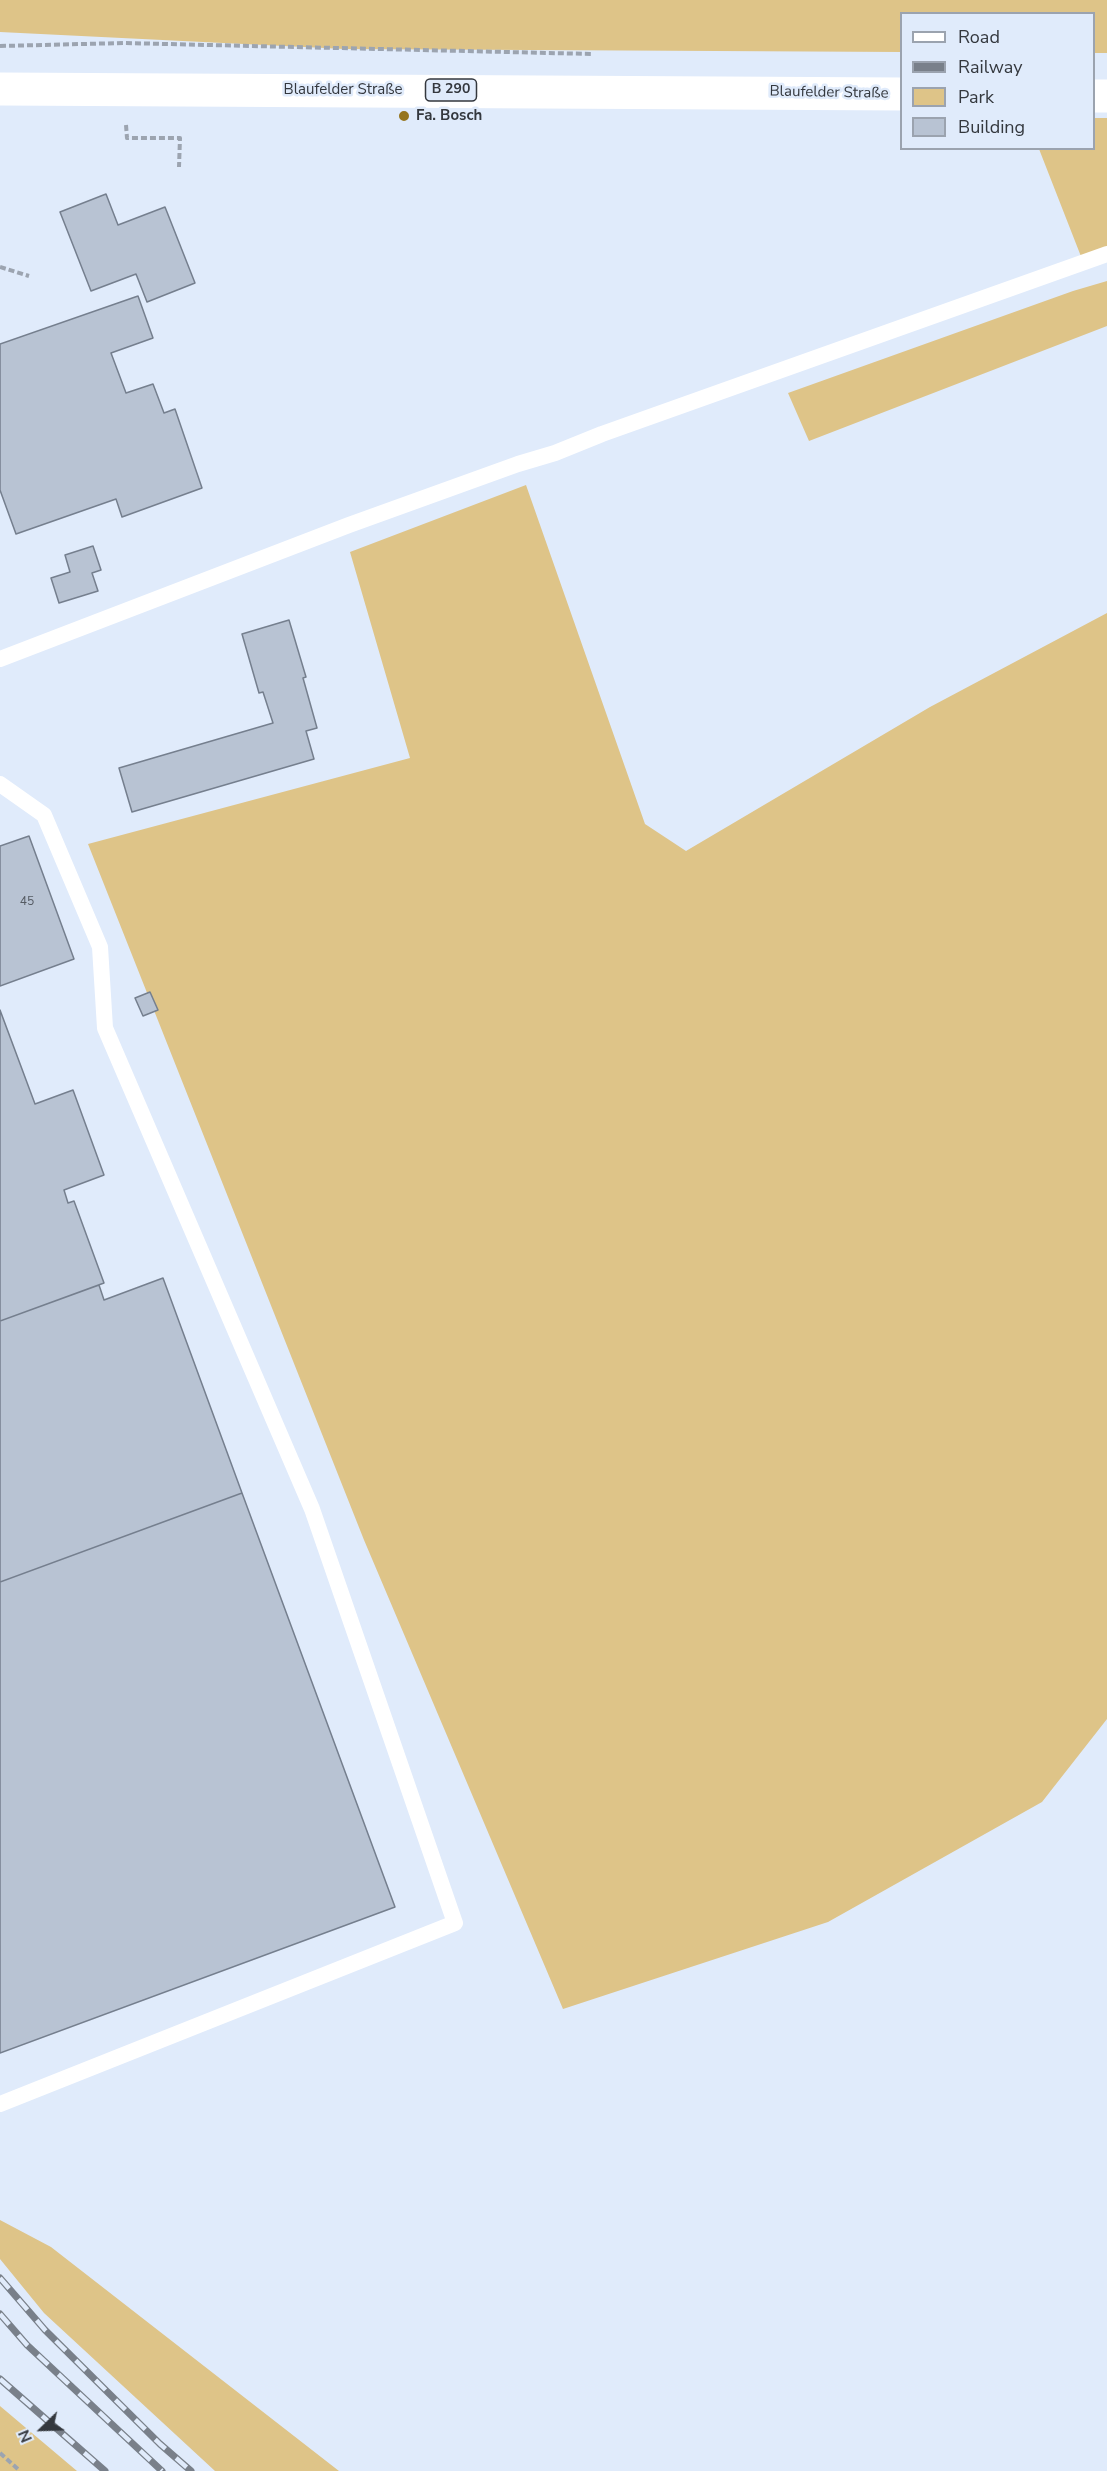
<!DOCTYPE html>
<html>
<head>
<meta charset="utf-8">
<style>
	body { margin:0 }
	#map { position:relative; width:1107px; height:2471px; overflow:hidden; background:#e0ebfb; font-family:"Nunito Sans",sans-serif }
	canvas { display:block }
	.legend { position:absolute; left:900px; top:12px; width:195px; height:138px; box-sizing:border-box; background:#e0ebfb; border:2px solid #9ba3af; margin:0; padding:8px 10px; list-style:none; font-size:18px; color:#34383e }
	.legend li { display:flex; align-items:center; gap:12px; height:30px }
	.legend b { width:30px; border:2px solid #9ba3af }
	.north { position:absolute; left:12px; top:2399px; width:60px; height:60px; -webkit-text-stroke:4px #e0ebfb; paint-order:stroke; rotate:247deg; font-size:16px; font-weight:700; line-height:24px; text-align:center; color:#34383e }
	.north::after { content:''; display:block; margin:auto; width:21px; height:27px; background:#34383e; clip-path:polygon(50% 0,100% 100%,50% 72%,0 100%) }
</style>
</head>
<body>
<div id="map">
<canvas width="1107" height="2471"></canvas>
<ul class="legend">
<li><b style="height:8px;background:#fff"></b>Road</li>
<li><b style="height:8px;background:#79808a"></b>Railway</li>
<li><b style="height:16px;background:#dec488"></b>Park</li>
<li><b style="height:16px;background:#b8c3d3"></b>Building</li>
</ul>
<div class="north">N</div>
</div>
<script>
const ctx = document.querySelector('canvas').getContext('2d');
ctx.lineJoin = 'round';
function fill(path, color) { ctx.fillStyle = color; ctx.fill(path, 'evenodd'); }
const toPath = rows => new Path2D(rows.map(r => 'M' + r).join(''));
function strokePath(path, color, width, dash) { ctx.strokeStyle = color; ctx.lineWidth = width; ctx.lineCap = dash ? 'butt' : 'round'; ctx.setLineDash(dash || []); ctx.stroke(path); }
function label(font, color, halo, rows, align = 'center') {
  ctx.font = font + ' "Nunito Sans",sans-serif'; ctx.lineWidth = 5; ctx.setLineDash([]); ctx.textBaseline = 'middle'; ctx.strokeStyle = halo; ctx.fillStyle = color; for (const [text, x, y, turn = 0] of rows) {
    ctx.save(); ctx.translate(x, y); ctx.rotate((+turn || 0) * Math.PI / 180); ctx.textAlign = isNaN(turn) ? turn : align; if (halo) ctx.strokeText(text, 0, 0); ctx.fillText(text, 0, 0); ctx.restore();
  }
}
const green = toPath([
	[0,0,1107,0,1107,53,1094,53,1094,14,902,14,901,52,345,49,0,32],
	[1094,118,1107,118,1107,246,1082,259,1039,149,1094,148],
	[1107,281,1107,326,809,441,788,393,1073,291],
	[526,485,645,824,686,851,930,707,1107,613,1107,1719,1042,1802,828,1922,563,2009,364,1540,88,844,410,758,350,552],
	[0,2220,51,2247,339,2471,215,2471,44,2313,0,2259],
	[0,2406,77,2471,0,2471]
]);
const building = toPath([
	[106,194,118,225,165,207,195,283,147,302,136,274,91,291,60,212,106,194],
	[138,296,153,338,111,353,126,393,153,384,164,413,175,409,202,488,122,517,116,499,16,534,0,490,0,344,138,296],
	[93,546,101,570,92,573,98,591,59,603,51,578,70,572,65,555,93,546],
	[289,620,306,677,303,678,317,728,306,731,314,759,132,812,119,768,273,723,263,692,259,693,242,634,289,620],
	[29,836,74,959,0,986,0,846,29,836],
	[150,992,158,1010,143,1016,135,998,150,992],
	[0,1010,35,1104,73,1090,104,1175,64,1190,68,1203,74,1201,104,1283,0,1321,0,1010],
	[163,1278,242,1493,0,1582,0,1321,99,1285,104,1300,163,1278],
	[242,1493,395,1907,0,2053,0,1582,242,1493]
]);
const path = toPath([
	[0,46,124,43,592,54],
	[126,125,127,138,180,138,179,167],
	[0,267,29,276],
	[0,2453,20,2471]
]);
const service = toPath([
	[0,659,349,525,518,464,555,453,602,434,1107,254],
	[0,784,44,815,100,947,105,1028,312,1509,455,1923,0,2104]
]);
const primary = toPath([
	[0,89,902,94],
	[1094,96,1107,96]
]);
const rail = toPath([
	[0,2278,45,2330,160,2444,191,2471],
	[0,2314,27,2345,162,2471],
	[0,2379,105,2471]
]);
const markers = [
	[404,116,6,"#95741c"]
];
const numberNames = [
	["45",27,902]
];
const shields = [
	[451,90,51]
];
const shieldNames = [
	["B 290",451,90]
];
const streetNames = [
	["Blaufelder Straße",343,90],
	["Blaufelder Straße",829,93,1]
];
const poiNames = [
	["Fa. Bosch",416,116]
];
fill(green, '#dec488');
fill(building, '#b8c3d3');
strokePath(building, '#757f8e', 1.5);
strokePath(path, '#9ca4b0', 4, [6, 3]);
strokePath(service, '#fff', 16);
strokePath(primary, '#fff', 33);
strokePath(rail, '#79808a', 7);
strokePath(rail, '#e0ebfb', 4.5, [14]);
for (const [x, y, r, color] of markers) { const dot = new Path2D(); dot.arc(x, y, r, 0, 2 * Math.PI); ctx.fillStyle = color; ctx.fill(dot); strokePath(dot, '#e0ebfb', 2); }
label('12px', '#555b63', null, numberNames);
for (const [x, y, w] of shields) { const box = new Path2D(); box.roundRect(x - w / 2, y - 11, w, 22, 4.5); ctx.fillStyle = '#e0ebfb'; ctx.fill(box); strokePath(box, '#34383e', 1.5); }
label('bold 14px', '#34383e', null, shieldNames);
label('15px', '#34383e', '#e0ebfb', streetNames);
label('bold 15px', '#34383e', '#e0ebfb', poiNames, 'left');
</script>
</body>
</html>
